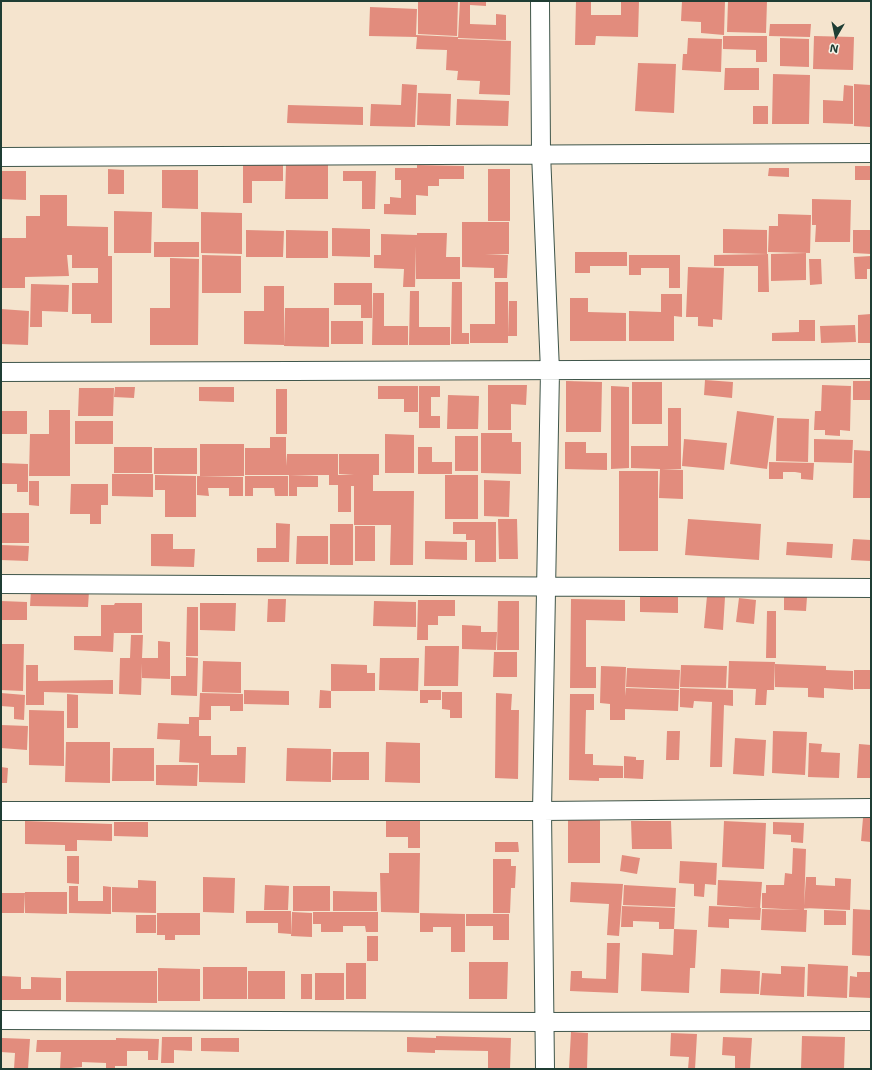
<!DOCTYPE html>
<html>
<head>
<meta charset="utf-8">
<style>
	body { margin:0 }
	#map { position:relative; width:872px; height:1070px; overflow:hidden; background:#f5e4ce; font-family:"Shantell Sans",sans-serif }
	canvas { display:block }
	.frame { position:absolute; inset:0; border:2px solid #1f3d34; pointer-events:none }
	.north { position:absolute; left:816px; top:16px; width:40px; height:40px; -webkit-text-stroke:3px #f7f3e8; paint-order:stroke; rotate:189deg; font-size:11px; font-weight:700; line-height:16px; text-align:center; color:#1f3d34 }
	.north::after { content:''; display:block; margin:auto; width:14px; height:18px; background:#1f3d34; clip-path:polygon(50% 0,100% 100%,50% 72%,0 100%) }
</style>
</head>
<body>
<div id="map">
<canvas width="872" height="1070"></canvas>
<div class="frame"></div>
<div class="north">N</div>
</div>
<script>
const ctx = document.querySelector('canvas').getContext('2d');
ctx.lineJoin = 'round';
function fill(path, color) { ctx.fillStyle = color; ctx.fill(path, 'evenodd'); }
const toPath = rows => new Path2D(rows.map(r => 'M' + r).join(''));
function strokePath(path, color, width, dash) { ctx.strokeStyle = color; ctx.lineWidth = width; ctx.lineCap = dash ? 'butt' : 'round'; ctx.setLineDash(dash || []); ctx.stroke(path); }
const building = toPath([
	[418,1,458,1,457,36,418,34],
	[460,1,486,1,486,6,470,5,470,24,496,25,496,14,506,15,506,40,458,38],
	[576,1,591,1,591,15,621,15,621,1,639,1,638,37,596,36,595,45,575,45],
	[682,1,725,1,724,35,701,33,701,22,681,21],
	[728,1,767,1,766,33,727,32],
	[370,7,417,9,416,35,458,37,458,39,511,41,510,95,479,94,480,81,457,80,458,71,446,70,447,50,416,49,417,37,369,36],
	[770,24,811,24,810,37,769,36],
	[723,36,767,36,767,62,756,62,756,50,723,49],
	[814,36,854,37,853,70,813,69],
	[688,38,722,39,721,72,682,70,683,54,687,54],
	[780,38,809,39,809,67,780,66],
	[638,63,676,64,674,113,635,111],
	[725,68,759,68,759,90,724,90],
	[773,74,810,75,809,124,772,124],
	[402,84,417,85,415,127,370,126,371,104,401,105],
	[854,84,871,85,871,127,854,126],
	[844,85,853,86,853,124,823,123,823,100,843,101],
	[418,93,451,94,450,126,417,125],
	[457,99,509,101,508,126,456,125],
	[288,105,363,107,363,125,287,123],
	[753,106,768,106,768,124,753,124],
	[243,164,283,165,283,181,252,181,252,203,243,203],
	[286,164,328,164,328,199,285,199],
	[417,165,464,166,464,179,439,179,439,186,428,186,428,196,416,195,416,215,384,214,384,204,390,204,390,197,401,198,401,180,395,180,395,168,417,168],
	[855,166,871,166,871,180,855,180],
	[769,168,789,168,789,177,768,176],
	[108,169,124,170,124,194,108,194],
	[488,169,510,169,510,221,488,221],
	[162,170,198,170,198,209,162,208],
	[1,171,26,171,26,200,1,199],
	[343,171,376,171,375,209,362,209,362,181,343,181],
	[40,195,67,195,67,226,108,227,108,256,112,256,112,323,91,323,91,314,72,314,72,283,98,283,98,268,72,268,72,255,67,255,69,276,25,277,25,288,1,288,1,238,26,238,26,216,40,216],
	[812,199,851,200,850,242,815,242,816,225,812,225],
	[114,211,152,212,151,253,114,253],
	[201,212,242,213,242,254,201,253],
	[778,214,811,215,810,253,768,252,769,226,778,226],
	[462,222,509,222,509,254,485,254,508,255,507,278,494,278,494,268,462,267],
	[332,228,370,229,370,257,332,256],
	[723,229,767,230,767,254,723,253],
	[246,230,284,231,283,257,246,257],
	[286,230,328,231,328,258,286,258],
	[853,230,871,230,871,254,853,253],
	[417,233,447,233,446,257,460,257,460,279,416,279,416,246,415,287,403,287,404,269,374,268,374,255,381,255,381,234,417,235],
	[154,242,199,242,199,257,154,257],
	[575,252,627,252,627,266,590,266,590,273,575,273],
	[806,253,806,280,771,281,771,254],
	[768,254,769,292,758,292,758,266,714,266,714,255],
	[202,255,241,256,241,293,202,293],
	[629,255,680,255,680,288,669,288,669,268,641,268,641,275,629,275],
	[871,256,871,269,867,269,867,279,855,279,854,257],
	[170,258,199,259,198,345,150,345,150,308,170,308],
	[809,259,821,259,822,284,810,285],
	[688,267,724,268,722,320,713,319,713,327,698,326,698,317,686,317],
	[452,282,462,282,462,333,469,333,469,344,451,344],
	[495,282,508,282,508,343,470,343,470,324,495,324],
	[334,283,372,283,372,318,361,318,361,305,334,305],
	[31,284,69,285,68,312,42,311,42,327,30,327],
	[264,286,284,286,284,345,244,344,244,311,264,311],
	[410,291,419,291,419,327,450,327,450,345,409,345],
	[373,293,384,293,384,326,408,326,408,345,372,345],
	[661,294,682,294,682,317,674,316,674,341,629,341,629,311,661,312],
	[570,298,588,298,588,312,626,313,626,341,570,341],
	[509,301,517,301,517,336,508,336],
	[285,308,329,308,329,347,284,346],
	[1,309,29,311,28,345,1,344],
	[871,314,871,343,858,343,858,315],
	[799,320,815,320,815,341,772,341,772,333,799,332],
	[331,321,363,321,363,344,331,344],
	[855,325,856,342,821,343,820,326],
	[705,380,733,382,732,398,704,395],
	[566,381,602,382,601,432,566,432],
	[853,381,871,381,871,400,853,400],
	[632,382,662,382,662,424,632,424],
	[488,385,527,385,526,405,511,404,511,430,488,430],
	[822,385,851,386,850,431,840,430,840,436,825,435,825,430,814,430,815,411,821,411],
	[378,386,418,386,418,412,404,412,404,399,378,399],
	[419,386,440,386,440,397,431,397,431,416,440,416,440,428,419,428],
	[611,386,629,387,629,468,611,469],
	[115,387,135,387,134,398,114,397],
	[199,387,234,387,234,402,199,401],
	[79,388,114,388,113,416,78,416],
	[276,389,287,389,287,434,276,434],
	[448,395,479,396,478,429,447,429],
	[668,408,681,408,681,469,662,469,683,470,683,499,659,498,660,469,631,468,631,446,668,446],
	[49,410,70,410,70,476,29,476,30,434,49,434],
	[1,411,27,411,27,434,1,434],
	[737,411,774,416,767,469,730,464],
	[777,418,809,419,808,462,776,461],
	[75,421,113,421,113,444,75,444],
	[481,433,512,433,512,442,521,442,521,474,481,473],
	[385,434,414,435,414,473,385,473],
	[455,436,478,436,478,471,455,471],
	[270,437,286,437,286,466,287,454,338,454,338,475,354,475,354,486,351,486,351,512,338,512,338,485,329,485,329,475,245,475,245,448,270,448],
	[684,439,727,443,724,470,682,466],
	[814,439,853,440,852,463,814,462],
	[565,442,586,442,586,453,607,453,607,470,565,469],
	[200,444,244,444,244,476,200,476],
	[114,447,152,447,152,473,114,473],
	[418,447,432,447,432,462,452,462,452,474,418,474],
	[154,448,197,448,197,474,154,474],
	[854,450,871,451,871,498,853,498],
	[339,454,379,454,379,475,367,475,373,475,373,491,414,491,413,565,390,565,391,525,354,525,354,475,339,474],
	[769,462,814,463,813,480,801,479,801,473,795,472,783,472,783,479,769,479],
	[1,463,28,464,28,492,17,492,17,484,1,484],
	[619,471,658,471,658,551,619,551],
	[112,474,153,474,153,497,112,496],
	[155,475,196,476,196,517,165,517,165,490,155,490],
	[289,475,318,476,318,487,297,487,297,496,289,496],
	[445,475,478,475,478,519,445,519],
	[197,476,243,477,243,496,229,496,229,488,208,488,209,496,197,495],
	[245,476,288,476,288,496,275,496,274,488,253,488,253,496,245,496],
	[484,480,510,481,509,517,484,516],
	[29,481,39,481,39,506,29,505],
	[71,484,108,484,108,505,101,505,101,524,90,524,90,514,70,514],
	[1,513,29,513,29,543,1,543],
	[498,519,517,519,518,559,499,559],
	[688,519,761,524,759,560,685,555],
	[453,522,496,522,496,562,475,562,475,540,466,540,466,534,453,534],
	[276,523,290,524,289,562,257,562,257,548,276,548],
	[330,524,353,524,353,565,330,565],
	[355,526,375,526,375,561,355,561],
	[151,534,173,534,173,549,195,549,194,567,151,566],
	[297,536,328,536,328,564,296,564],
	[853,539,871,540,871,561,851,560],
	[425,541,467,542,467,560,425,559],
	[787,542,833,544,832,558,786,555],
	[1,545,29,546,28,561,1,560],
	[31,590,89,591,88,607,30,606],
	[640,596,678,597,678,613,640,612],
	[707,596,725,597,723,630,704,628],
	[784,597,807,597,806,611,784,610],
	[739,598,756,600,754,624,736,622],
	[268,599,286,599,285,622,267,622],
	[571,599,625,600,625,621,586,620,586,667,596,667,596,688,570,688],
	[418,600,455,600,455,616,438,616,438,625,428,625,428,640,417,640],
	[1,601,27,602,27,620,1,620],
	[374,601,416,602,416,627,373,626],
	[498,601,519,601,519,650,497,650],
	[115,603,142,603,142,633,114,633,114,629,113,652,74,650,74,636,101,636,101,605,114,605],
	[200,603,236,603,235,631,200,630],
	[187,607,198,607,198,656,186,656],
	[767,611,776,611,776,658,766,658],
	[462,625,481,626,481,632,497,632,496,650,462,649],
	[131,635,143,635,142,658,158,658,158,641,170,642,170,679,142,678,142,663,141,695,119,694,120,658,130,658],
	[1,644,24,644,23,691,1,690],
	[425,646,459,646,458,686,424,686],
	[494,652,517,652,517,677,493,677],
	[186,657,198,658,197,696,171,695,171,676,186,676],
	[380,658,419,658,418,691,379,690],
	[203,661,241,662,241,693,202,692],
	[729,661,775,662,774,690,767,690,766,705,755,705,756,689,728,688],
	[331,664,367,665,367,673,375,673,375,691,331,691,331,708,319,708,320,690,331,691],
	[775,664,826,666,826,670,853,671,853,690,824,688,824,698,808,697,808,688,775,687],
	[26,665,38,665,38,681,113,680,113,694,44,692,44,705,26,705],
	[681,665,727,666,726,688,680,687],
	[601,666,626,667,625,696,626,688,679,690,678,711,625,709,625,720,610,720,610,704,600,703],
	[627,668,680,670,679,689,626,687],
	[854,670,871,670,871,689,854,689],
	[680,688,733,690,733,706,724,705,722,767,710,767,712,702,694,701,693,708,680,707],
	[244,690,289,691,289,705,244,704],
	[420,690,441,690,441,700,428,700,428,703,420,703],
	[442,692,462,692,462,718,450,718,450,710,442,709],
	[1,693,25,695,24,720,14,719,14,707,1,706],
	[200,693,243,694,243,711,230,711,230,706,211,706,211,720,199,720,199,736,211,736,211,755,237,755,237,747,246,747,245,783,199,782,199,763,179,762,180,740,157,739,158,723,189,724,189,717,199,717],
	[496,693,512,694,511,710,519,710,518,779,495,778],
	[67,694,78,695,78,728,67,728],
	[570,694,594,694,594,710,586,710,585,754,593,754,593,765,623,766,623,778,599,778,599,781,569,780],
	[29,710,64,711,64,766,29,765],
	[1,725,28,726,27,750,1,748],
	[667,731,680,731,679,760,666,760],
	[773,731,807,732,805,775,772,773],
	[735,738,766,740,764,776,733,774],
	[66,742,110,742,110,783,65,782],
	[386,742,420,743,420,783,385,782],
	[809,743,822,744,821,752,840,753,839,778,808,777],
	[859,744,871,745,871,778,857,778],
	[113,748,154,748,154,781,112,781],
	[287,748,331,749,331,782,286,781],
	[333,752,369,752,369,780,332,780],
	[624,756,636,757,636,760,644,760,643,779,624,778],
	[156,765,198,765,197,786,156,785],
	[1,767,8,768,7,783,1,783],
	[568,818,600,818,600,863,568,863],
	[863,818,871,818,871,842,861,841],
	[25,821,112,824,112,841,77,840,77,851,65,851,65,845,25,844],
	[386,821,420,821,420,848,408,848,408,837,386,837],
	[631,821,671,821,672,849,632,849],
	[724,821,766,823,764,869,722,867],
	[114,822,148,822,148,837,114,836],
	[773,822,804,823,803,843,791,842,791,835,773,834],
	[495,842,518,842,519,852,495,852],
	[793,848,806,849,804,910,762,908,762,893,766,893,766,885,784,885,785,873,792,874],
	[389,853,420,853,419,913,381,912,380,873,389,873],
	[622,855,640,858,637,874,620,871],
	[67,856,79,856,79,884,67,883],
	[493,859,511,859,511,866,516,866,515,888,511,888,510,913,493,913],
	[680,861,717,863,716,885,705,884,704,897,694,896,694,884,679,883],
	[203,877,235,878,234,913,203,912],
	[806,877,816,877,816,885,835,886,835,878,851,879,850,910,804,908],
	[138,880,156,881,156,913,112,912,112,887,138,888],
	[718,880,762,882,760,908,717,905],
	[571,882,623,884,619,936,607,935,609,904,570,902],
	[265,885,289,886,288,910,264,910],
	[624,885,676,888,675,907,623,905],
	[69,886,78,886,78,901,103,901,103,886,111,887,111,914,69,913],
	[293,886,330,886,330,911,293,911],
	[333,891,377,892,377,911,333,911],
	[25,892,67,892,67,914,25,913],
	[1,893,25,893,24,913,1,913],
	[622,906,675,908,674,929,659,929,659,922,633,921,633,927,621,927],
	[709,906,761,908,760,920,729,919,729,928,708,927],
	[762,909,807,910,806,932,761,930],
	[853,909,871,910,871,956,852,955],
	[824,910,846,911,846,925,824,925],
	[246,911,291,911,291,934,278,933,278,923,246,923],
	[292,912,312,913,312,937,291,936],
	[313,912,378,912,378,932,366,932,365,926,343,926,343,932,321,932,321,924,313,924],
	[157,913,200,913,200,935,175,935,175,940,165,940,165,935,157,935],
	[420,913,465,914,465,952,451,952,451,927,433,927,433,932,420,932],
	[466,914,509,914,509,940,493,940,493,926,466,926],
	[136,915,156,915,156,933,136,933],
	[674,929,697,930,695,968,690,968,689,993,641,991,642,953,673,955],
	[367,936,378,936,378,961,367,961],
	[607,943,620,943,618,993,570,991,571,971,582,971,582,978,606,979],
	[469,962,508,962,507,999,469,999],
	[346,963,366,963,366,999,346,999],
	[808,964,848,966,847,998,807,996],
	[781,966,805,967,804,997,760,995,762,973,781,974],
	[203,967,247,967,247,999,203,999],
	[158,968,200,969,200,1001,158,1001],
	[721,969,760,971,759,994,720,993],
	[66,971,157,971,157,1003,66,1002],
	[248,971,285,971,285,999,248,999],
	[857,972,871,972,871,998,849,997,850,976,857,977],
	[315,973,344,973,344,1000,315,1000],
	[301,974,312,974,312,999,301,999],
	[1,976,21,977,21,989,31,989,31,977,61,978,61,1000,1,1000],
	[571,1032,588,1033,587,1069,569,1069],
	[671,1033,697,1034,695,1069,688,1069,689,1057,670,1056],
	[436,1036,511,1038,510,1069,488,1069,488,1051,435,1050,435,1053,407,1052,407,1037,436,1038],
	[802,1036,845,1037,844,1069,801,1069],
	[162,1037,192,1037,192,1051,174,1050,174,1063,161,1063],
	[723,1037,752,1038,750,1069,735,1069,735,1056,722,1055],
	[2,1038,30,1039,28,1069,14,1069,15,1053,1,1052],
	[116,1038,159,1039,158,1060,148,1060,148,1051,127,1051,127,1066,115,1066,115,1069,106,1069,106,1063,82,1062,82,1067,60,1069,61,1052,36,1052,37,1040,116,1040],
	[201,1038,239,1038,239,1052,201,1051]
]);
const minor = toPath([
	[540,1,541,153,550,371,542,811,545,1069],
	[1,157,871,153],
	[1,372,871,369],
	[1,584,871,588],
	[1,811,542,811,871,808],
	[1,1020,544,1022,871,1021]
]);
fill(building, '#e28c7d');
strokePath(minor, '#3f564b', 20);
strokePath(minor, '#fff', 18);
</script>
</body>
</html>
